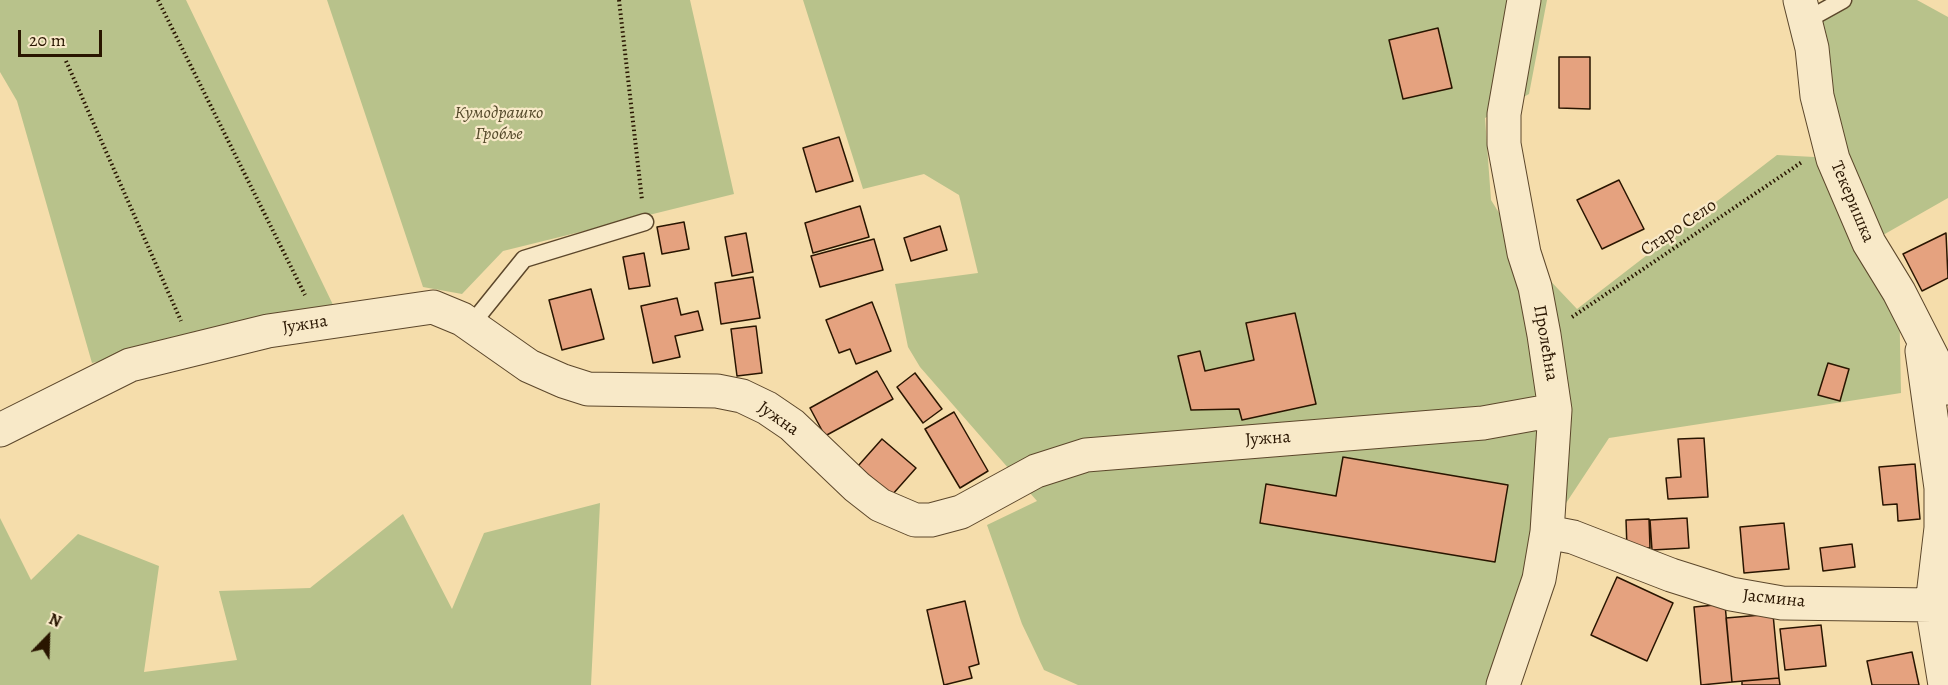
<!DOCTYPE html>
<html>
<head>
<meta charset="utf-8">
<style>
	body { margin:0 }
	#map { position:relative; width:1948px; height:685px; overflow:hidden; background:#f5ddab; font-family:Alegreya,serif }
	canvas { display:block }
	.north { position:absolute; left:18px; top:607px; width:60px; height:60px; -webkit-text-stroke:4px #f8e9c8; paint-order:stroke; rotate:23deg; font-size:16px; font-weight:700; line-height:24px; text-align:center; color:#291500 }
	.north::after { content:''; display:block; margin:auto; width:21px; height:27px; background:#291500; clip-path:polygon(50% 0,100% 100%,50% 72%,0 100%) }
	.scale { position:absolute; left:18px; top:30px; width:84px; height:27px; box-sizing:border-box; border:3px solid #291500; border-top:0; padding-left:8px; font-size:18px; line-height:21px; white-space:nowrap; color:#291500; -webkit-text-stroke:4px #f8e9c8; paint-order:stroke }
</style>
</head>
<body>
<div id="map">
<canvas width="1948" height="685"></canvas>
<div class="north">N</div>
<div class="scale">20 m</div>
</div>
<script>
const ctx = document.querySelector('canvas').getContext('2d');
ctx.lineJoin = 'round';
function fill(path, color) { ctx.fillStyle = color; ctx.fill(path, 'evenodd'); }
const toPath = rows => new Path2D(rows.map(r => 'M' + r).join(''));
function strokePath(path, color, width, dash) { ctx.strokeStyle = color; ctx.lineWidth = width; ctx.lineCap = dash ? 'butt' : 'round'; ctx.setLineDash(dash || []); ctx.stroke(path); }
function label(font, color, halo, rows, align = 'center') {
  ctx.font = font + ' Alegreya,serif'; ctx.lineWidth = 4.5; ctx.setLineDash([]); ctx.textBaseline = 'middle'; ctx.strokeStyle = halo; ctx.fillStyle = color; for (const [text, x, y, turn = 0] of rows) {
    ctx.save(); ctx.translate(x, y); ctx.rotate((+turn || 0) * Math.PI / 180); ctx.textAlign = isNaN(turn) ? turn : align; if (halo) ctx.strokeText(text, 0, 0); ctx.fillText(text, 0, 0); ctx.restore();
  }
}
const green = toPath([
	[0,0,186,0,336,311,92,363,17,101,0,72],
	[327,0,690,0,734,194,503,251,462,294,423,287],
	[803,0,1547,0,1529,94,1485,118,1491,200,1524,253,1577,309,1777,155,1833,158,1807,20,1843,0,1917,0,1948,17,1948,198,1869,243,1899,292,1901,393,1609,438,1547,532,1503,685,1078,685,1044,670,1022,624,987,525,1037,501,920,367,908,347,895,284,978,273,959,195,924,174,863,189],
	[600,503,591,685,0,685,0,518,31,580,78,534,159,566,144,672,237,660,219,591,310,588,403,514,452,609,484,533]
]);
const building = toPath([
	[1438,28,1452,88,1403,99,1389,40,1438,28],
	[1559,57,1590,57,1590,109,1559,108,1559,57],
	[839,137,853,181,816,192,803,148,839,137],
	[1619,180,1644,229,1602,249,1577,200,1619,180],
	[860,206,869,237,813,253,805,223,860,206],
	[684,222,689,249,662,254,657,227,684,222],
	[940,226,947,250,911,261,904,238,940,226],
	[746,233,753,272,732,276,725,237,746,233],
	[1946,233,1948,278,1922,291,1903,254,1946,233],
	[874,239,883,270,820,287,811,256,874,239],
	[644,253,650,286,629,289,623,257,644,253],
	[753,277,760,318,721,324,715,283,753,277],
	[591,289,604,339,562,350,549,300,591,289],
	[677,298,681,315,698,311,703,330,675,336,680,357,653,363,641,306,677,298],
	[872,302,891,351,856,364,850,349,839,353,826,320,872,302],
	[1295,313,1316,404,1242,420,1239,409,1191,410,1178,356,1200,351,1205,371,1254,360,1246,323,1295,313],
	[756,326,762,373,737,376,731,329,756,326],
	[1828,363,1849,369,1840,401,1818,395,1828,363],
	[877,371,893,399,825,436,810,408,877,371],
	[915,373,942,409,923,423,897,387,915,373],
	[954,412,988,471,960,488,925,429,954,412],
	[1704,438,1708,497,1668,499,1666,478,1681,477,1678,439,1704,438],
	[882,439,916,468,892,495,858,466,882,439],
	[1343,457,1508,485,1495,562,1260,523,1266,484,1336,496,1343,457],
	[1915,464,1920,519,1898,521,1897,504,1883,505,1879,467,1915,464],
	[1687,518,1689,548,1652,550,1650,520,1687,518],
	[1649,519,1650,548,1627,548,1626,520,1649,519],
	[1784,523,1789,569,1744,573,1740,527,1784,523],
	[1852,544,1855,567,1823,571,1820,548,1852,544],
	[1617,577,1673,603,1647,661,1591,635,1617,577],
	[965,601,979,664,969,667,972,678,944,685,927,610,965,601],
	[1725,604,1732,682,1701,685,1694,607,1725,604],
	[1773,614,1779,678,1732,682,1726,618,1773,614],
	[1821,625,1826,666,1785,670,1780,629,1821,625],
	[1912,652,1919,685,1872,685,1867,661,1912,652],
	[1779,678,1780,685,1742,685,1742,681,1779,678]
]);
const path = toPath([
	[158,0,305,295],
	[619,0,642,200],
	[66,61,181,321],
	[1572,317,1802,162]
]);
const service = toPath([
	[1807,20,1843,0],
	[470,326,524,259,645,222]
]);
const minor = toPath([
	[1800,0,1812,48,1817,96,1833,159,1869,243,1899,292,1948,388],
	[1922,351,1941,488,1941,528,1932,605,1945,685],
	[0,430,130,365,268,331,433,307,462,319,529,366,563,381,588,389,717,391,742,396,767,408,792,425,857,487,880,505,915,520,931,520,961,512,1036,471,1086,455,1483,423,1555,410],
	[1547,532,1573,537,1671,575,1731,594,1782,603,1932,605],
	[1503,685,1539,579,1547,532,1555,410,1544,335,1535,287,1524,253,1504,144,1504,114,1524,0]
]);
const parkNames = [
	["Кумодрашко",499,114],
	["Гробље",499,135]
];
const streetNames = [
	["Текеришка",1852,202,67],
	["Старо Село",1679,228,-34],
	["Јужна",305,325,-9],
	["Пролећна",1545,343,80],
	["Јужна",778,419,35],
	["Јужна",1268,439,-4],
	["Јасмина",1774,599,6]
];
fill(green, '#b8c28b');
fill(building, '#e5a27f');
strokePath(building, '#291500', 1.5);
strokePath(service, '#5c472b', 19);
strokePath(minor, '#5c472b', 35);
strokePath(path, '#291500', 4, [1.5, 3]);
strokePath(service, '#f8e9c8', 16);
strokePath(minor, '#f8e9c8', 33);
label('italic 18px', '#54492a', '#f8e9c8', parkNames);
label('18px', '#291500', '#f8e9c8', streetNames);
</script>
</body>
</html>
